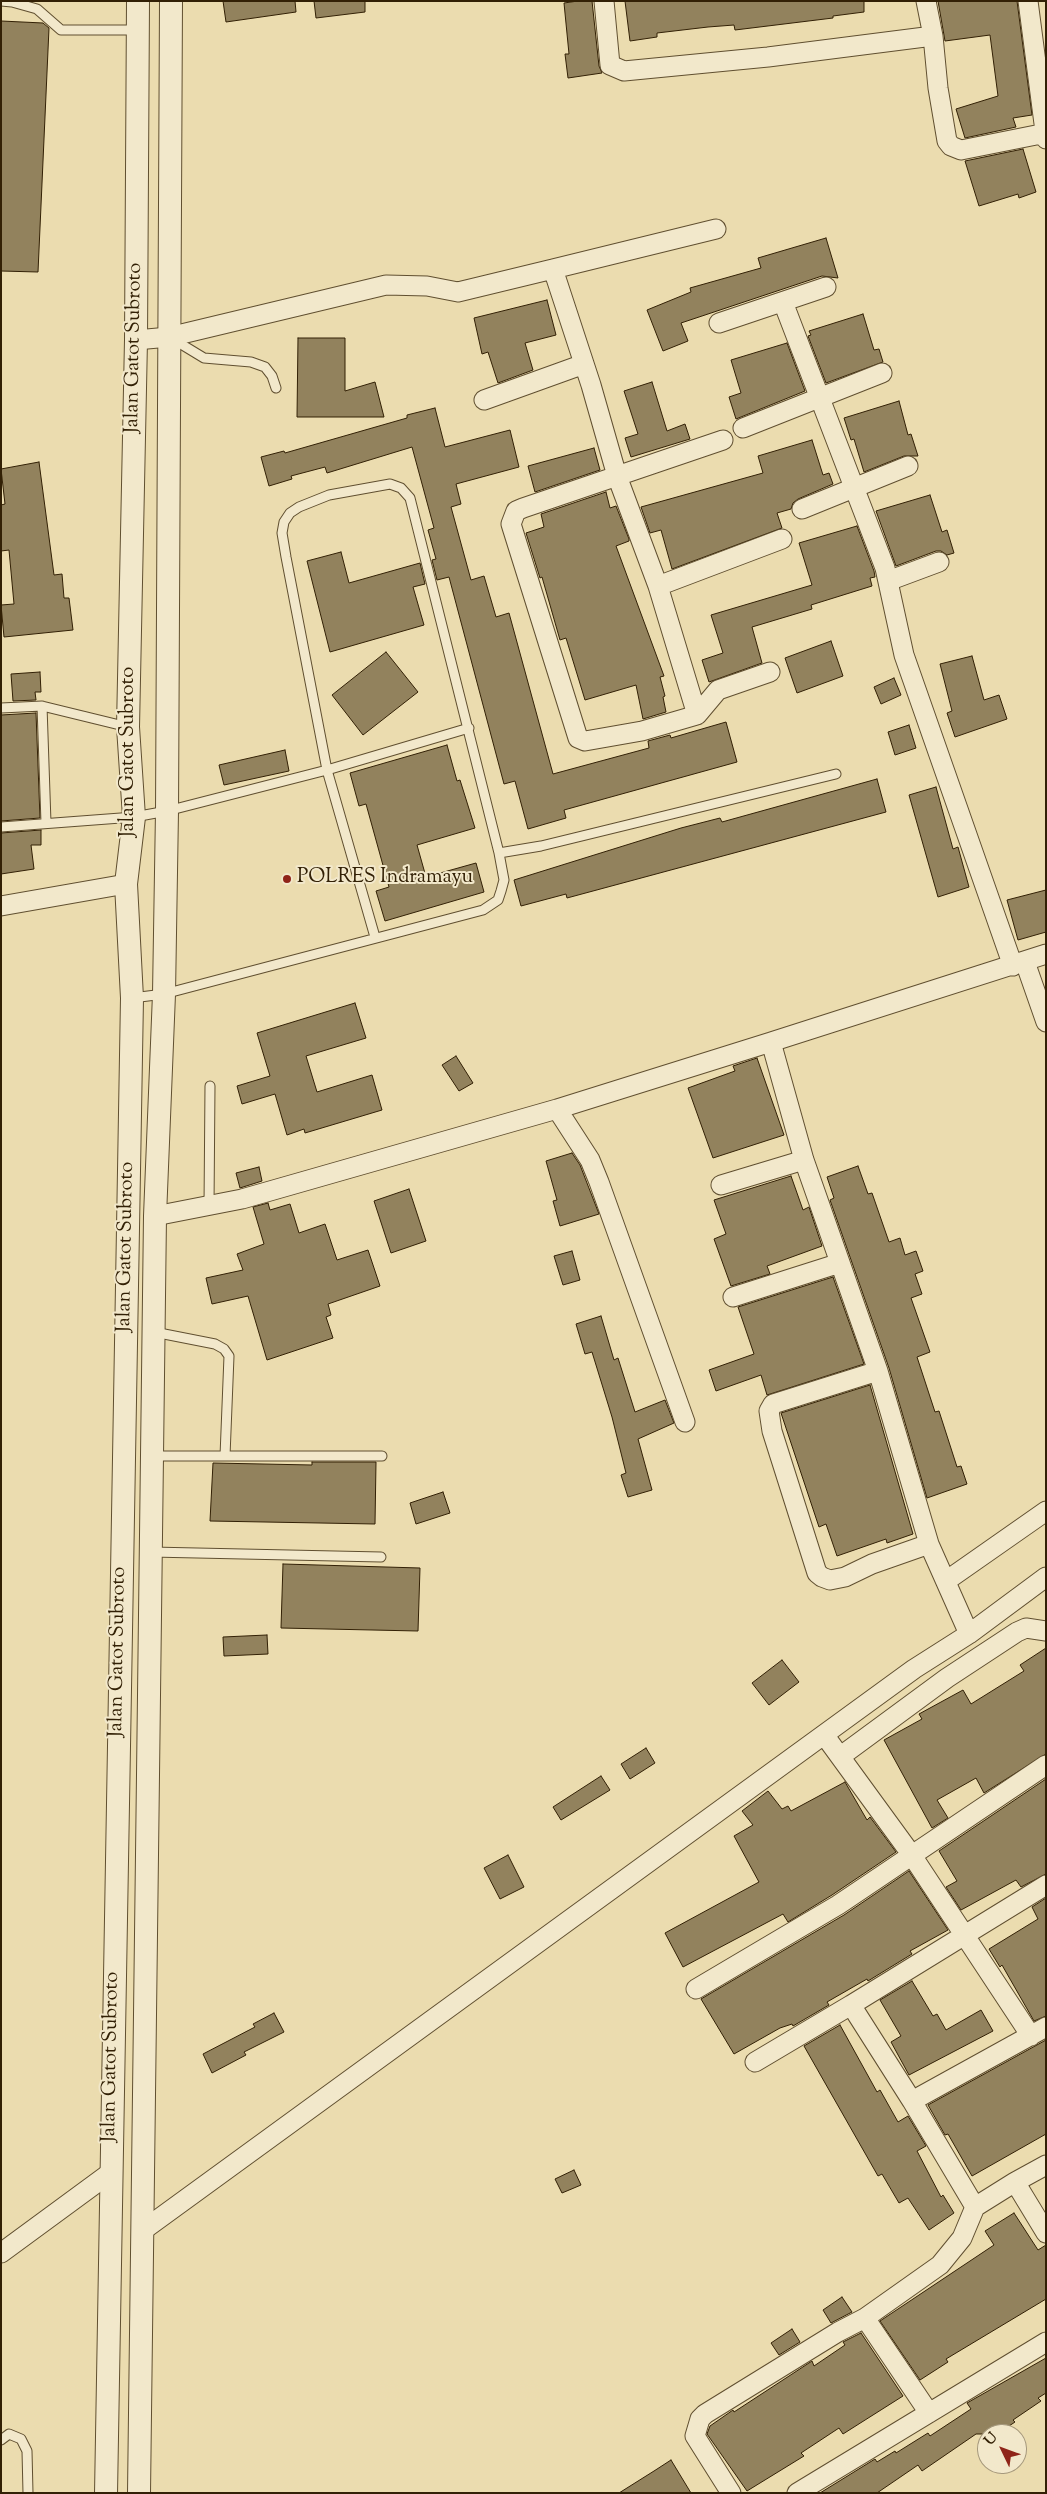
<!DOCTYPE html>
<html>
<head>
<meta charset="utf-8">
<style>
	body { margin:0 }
	#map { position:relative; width:1047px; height:2494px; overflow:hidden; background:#ebdcaf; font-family:"Sorts Mill Goudy",serif }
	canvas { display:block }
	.frame { position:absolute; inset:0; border:2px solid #322005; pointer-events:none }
	.north { position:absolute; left:977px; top:2424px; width:50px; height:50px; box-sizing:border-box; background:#f2e8cb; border:1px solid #a5987c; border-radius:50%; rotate:312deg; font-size:14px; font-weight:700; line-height:20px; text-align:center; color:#322005 }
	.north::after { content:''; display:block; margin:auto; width:18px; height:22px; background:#8f2418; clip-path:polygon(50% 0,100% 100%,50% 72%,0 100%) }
</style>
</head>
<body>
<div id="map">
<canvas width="1047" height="2494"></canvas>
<div class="frame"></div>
<div class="north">U</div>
</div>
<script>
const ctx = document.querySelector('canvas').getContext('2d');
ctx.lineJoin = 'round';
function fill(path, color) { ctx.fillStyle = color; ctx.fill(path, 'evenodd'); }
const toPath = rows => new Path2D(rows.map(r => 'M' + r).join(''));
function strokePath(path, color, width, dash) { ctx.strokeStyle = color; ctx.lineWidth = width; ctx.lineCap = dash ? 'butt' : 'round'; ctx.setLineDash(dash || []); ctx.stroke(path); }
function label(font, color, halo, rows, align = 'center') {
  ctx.font = font + ' "Sorts Mill Goudy",serif'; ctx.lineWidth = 4; ctx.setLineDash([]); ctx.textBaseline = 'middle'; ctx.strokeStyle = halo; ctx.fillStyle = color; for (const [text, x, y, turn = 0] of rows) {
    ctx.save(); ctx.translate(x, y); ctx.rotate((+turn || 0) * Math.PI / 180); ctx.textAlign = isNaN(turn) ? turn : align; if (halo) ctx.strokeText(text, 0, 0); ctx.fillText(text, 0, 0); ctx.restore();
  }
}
const building = toPath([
	[223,1,295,1,296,12,226,22,223,1],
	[314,1,365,1,365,12,316,18,314,1],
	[578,1,592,1,599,66,602,73,568,78,565,54,569,54,564,3,578,1],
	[625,1,864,1,864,12,833,16,833,18,735,30,734,25,708,27,657,33,657,37,630,41,625,1],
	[938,1,1017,1,1032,115,1013,118,1016,127,965,138,956,109,998,96,990,35,945,41,938,1],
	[1,21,43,23,49,28,38,272,1,271,1,21],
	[1023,149,1036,192,1019,198,1018,194,979,206,965,161,1023,149],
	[826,238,838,278,822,276,681,323,688,341,663,351,647,310,691,292,690,288,761,268,758,258,826,238],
	[547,300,556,335,525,343,533,370,498,383,488,352,482,354,474,318,547,300],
	[863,314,874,350,879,349,883,362,826,383,808,336,811,335,809,331,863,314],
	[298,338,345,338,345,391,375,382,384,417,297,417,298,338],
	[787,343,805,391,736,419,729,397,741,393,731,360,787,343],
	[652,382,667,431,685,424,690,439,631,457,625,438,638,434,624,391,652,382],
	[899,401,908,435,911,434,918,456,904,456,864,472,854,439,851,440,844,418,899,401],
	[435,408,445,447,510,430,519,467,456,484,461,504,451,507,471,580,484,576,496,617,509,613,553,774,649,748,648,741,670,735,671,738,726,722,737,762,564,810,566,818,528,829,515,781,504,784,449,577,437,580,432,560,436,559,428,530,434,528,412,447,327,473,325,467,291,476,292,479,269,486,261,457,284,451,285,453,407,418,407,415,435,408],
	[812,440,823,475,829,473,833,484,798,499,793,503,791,509,777,513,782,528,672,569,661,530,650,533,641,507,763,473,758,456,812,440],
	[594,448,600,470,535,492,528,466,594,448],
	[39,462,54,575,62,574,64,598,69,598,73,630,4,637,1,605,14,604,9,550,1,551,1,505,5,504,1,469,39,462],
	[606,492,610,508,616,506,629,539,629,541,616,546,664,676,660,677,665,696,663,697,666,712,643,719,636,685,585,700,566,638,560,640,542,577,540,578,526,533,544,527,541,514,606,492],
	[930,495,942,532,947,530,954,553,947,555,941,551,936,551,896,566,876,511,930,495],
	[857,526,874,571,875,577,870,578,872,586,811,605,812,609,752,627,762,663,709,682,702,660,723,653,711,615,812,585,799,543,857,526],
	[341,552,349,583,420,563,425,584,413,587,424,625,330,652,307,561,341,552],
	[831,641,843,676,797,693,785,658,831,641],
	[386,652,418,692,363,735,332,695,386,652],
	[972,656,984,700,999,695,1007,719,955,737,947,713,952,711,940,664,972,656],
	[40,672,41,692,35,692,36,700,13,701,11,674,40,672],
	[894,678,901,695,881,704,874,687,894,678],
	[36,713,40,818,1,821,1,715,36,713],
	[909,725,916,748,895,755,888,732,909,725],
	[447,745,457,781,460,780,475,828,417,845,426,877,476,863,484,892,385,921,376,891,389,887,366,804,359,806,350,773,447,745],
	[285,750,289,771,224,785,219,765,285,750],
	[877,779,886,812,567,898,566,894,521,906,514,880,681,828,720,818,722,822,877,779],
	[936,787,953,849,958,847,969,887,938,897,909,795,936,787],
	[41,830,41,845,31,845,34,869,1,874,1,833,41,830],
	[1046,890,1046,932,1018,940,1007,900,1046,890],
	[355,1003,366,1038,306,1056,317,1092,372,1075,382,1110,305,1133,304,1129,287,1135,275,1094,242,1104,237,1086,270,1076,257,1033,355,1003],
	[456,1056,473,1083,459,1091,442,1065,456,1056],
	[757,1058,784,1135,713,1158,688,1088,735,1071,733,1066,757,1058],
	[572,1153,580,1165,599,1214,560,1226,553,1201,557,1200,546,1161,572,1153],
	[858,1166,868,1194,872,1193,889,1242,900,1238,905,1255,916,1251,923,1271,915,1274,922,1294,911,1298,930,1352,917,1357,935,1412,939,1411,957,1467,961,1466,967,1484,927,1498,889,1368,830,1200,834,1198,827,1177,858,1166],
	[259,1167,262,1181,240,1188,236,1173,259,1167],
	[791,1176,803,1210,809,1207,822,1246,767,1266,770,1274,731,1286,714,1239,726,1234,714,1200,791,1176],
	[409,1189,426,1241,391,1253,374,1201,409,1189],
	[268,1203,270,1210,290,1204,299,1233,325,1224,337,1260,368,1250,380,1286,328,1304,331,1315,326,1317,333,1338,267,1360,248,1296,212,1304,206,1278,243,1270,237,1254,264,1244,253,1207,268,1203],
	[572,1251,580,1280,563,1285,554,1256,572,1251],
	[833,1277,864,1364,767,1395,761,1375,716,1391,709,1370,754,1354,738,1307,833,1277],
	[601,1316,614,1360,618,1358,635,1412,665,1400,674,1423,638,1439,652,1490,628,1497,621,1475,626,1473,612,1417,592,1352,585,1354,576,1324,601,1316],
	[870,1385,913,1534,887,1543,886,1539,837,1556,826,1524,819,1527,781,1413,870,1385],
	[312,1462,376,1462,375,1524,210,1521,213,1463,312,1465,312,1462],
	[443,1492,450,1513,416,1524,410,1503,443,1492],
	[283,1564,420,1568,418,1631,281,1628,283,1564],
	[267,1635,268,1654,224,1656,223,1637,267,1635],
	[1046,1648,1046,1754,984,1793,976,1778,937,1800,948,1818,932,1828,884,1740,922,1719,919,1714,963,1690,971,1704,1024,1671,1020,1665,1046,1648],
	[782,1660,799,1682,769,1705,752,1683,782,1660],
	[646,1748,655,1763,630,1779,621,1764,646,1748],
	[601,1776,610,1790,561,1820,553,1807,601,1776],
	[1046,1779,1046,1874,1021,1887,1016,1880,961,1910,946,1887,957,1881,939,1851,1046,1779],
	[845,1782,867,1820,870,1817,896,1852,832,1895,788,1922,783,1914,683,1967,665,1933,759,1882,734,1836,753,1825,742,1811,768,1791,782,1809,788,1806,791,1811,845,1782],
	[508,1855,524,1887,500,1899,484,1868,508,1855],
	[909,1871,948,1930,910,1951,912,1954,868,1981,867,1979,827,2002,829,2005,793,2026,792,2024,780,2028,734,2054,701,1999,844,1915,909,1871],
	[1046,1898,1046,2016,1034,2021,1002,1965,1000,1967,989,1949,1038,1919,1032,1907,1046,1898],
	[912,1981,933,2016,937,2014,946,2030,981,2010,993,2031,909,2075,891,2042,901,2036,880,2000,912,1981],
	[274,2013,284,2032,244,2052,246,2055,212,2073,203,2054,255,2027,253,2024,274,2013],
	[840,2025,877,2092,880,2090,898,2122,908,2116,926,2146,917,2151,941,2197,943,2195,954,2213,929,2230,908,2198,899,2203,882,2174,878,2176,804,2046,840,2025],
	[1046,2040,1046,2134,972,2176,948,2134,945,2135,928,2105,1046,2040],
	[574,2170,581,2185,562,2193,555,2179,574,2170],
	[1014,2213,1038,2250,1046,2245,1046,2299,946,2359,948,2362,920,2380,880,2321,994,2245,985,2231,1014,2213],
	[842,2297,852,2312,831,2323,823,2310,842,2297],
	[792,2329,800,2342,779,2355,771,2343,792,2329],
	[861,2333,903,2396,843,2434,839,2428,801,2453,804,2456,747,2491,707,2434,710,2426,733,2410,734,2412,812,2361,814,2366,845,2345,843,2342,861,2333],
	[1046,2358,1046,2393,1038,2398,1041,2401,1013,2420,1015,2422,997,2434,976,2434,922,2471,918,2465,877,2493,820,2493,875,2459,877,2462,895,2451,896,2453,928,2433,930,2436,971,2409,967,2403,1046,2358],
	[671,2460,691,2493,619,2493,654,2471,671,2460]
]);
const service = toPath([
	[1,1,12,2,37,9,61,30,137,30],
	[171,338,204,358,251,362,265,367,272,376,276,388],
	[42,706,46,823],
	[1,708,42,706,128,727],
	[1,827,134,817,167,811,327,770,286,557,282,533,284,522,290,513,299,507,329,495,390,484,401,488,410,498,499,853,541,846,836,774],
	[375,937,327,770,469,728],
	[132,998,164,994,483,910,498,900,501,891,504,880,499,853],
	[209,1206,210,1086],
	[154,1332,215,1344,224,1349,229,1356,225,1456,382,1456],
	[153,1456,225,1456],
	[151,1552,381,1557],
	[1,2440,9,2434,21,2439,27,2451,28,2493]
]);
const minor = toPath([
	[604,1,610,65,624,71,768,57,933,36],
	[926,1,933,36,938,88,947,141,951,146,961,150,1046,133],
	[1028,1,1046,139],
	[553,269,716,229],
	[783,302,885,568,904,655,1013,966],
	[719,323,826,287],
	[136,340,169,337,386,285,427,286,458,292,553,269,591,385,617,476,658,586,697,715,718,690,770,672],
	[484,400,584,364],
	[743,428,882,373],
	[802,509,908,466],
	[888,581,939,562],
	[658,586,782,539],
	[697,715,642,731,585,741,578,738,511,524,516,511,523,508,723,440],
	[1,906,126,884],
	[1025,962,1046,1022],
	[557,1109,590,1160,599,1182,685,1422],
	[721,1185,804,1160],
	[155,1216,242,1199,557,1109,771,1042],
	[733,1297,840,1263],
	[878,1371,773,1404,769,1411,772,1431,817,1573,822,1577,830,1580,845,1577,872,1564,929,1544],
	[946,1581,1046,1511],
	[969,1634,929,1544,878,1371,804,1160,771,1042,1046,954],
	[825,1736,911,1854,1031,2036],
	[841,1756,947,1678,1017,1632,1026,1628,1046,1631],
	[696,1989,838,1905,1046,1765],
	[755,2062,851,2005],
	[912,2101,1046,2027],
	[1015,2182,1046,2165],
	[975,2207,912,2101,851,2005,1046,1885],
	[142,2231,914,1669,969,1634,1046,1577],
	[1,2253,110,2173],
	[865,2318,940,2265,962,2238,975,2207,1015,2182,1046,2233],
	[731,2493,695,2436,700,2419,705,2414,838,2332,865,2318,929,2413],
	[797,2493,1046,2342]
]);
const tertiary = toPath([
	[106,2493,132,998,126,884,134,817,128,727,136,340,138,1],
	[139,2493,155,1216,164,994,167,811,171,1]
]);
const markers = [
	[287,879,5,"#8f2418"]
];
const streetNames = [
	["Jalan Gatot Subroto",135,348,-89],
	["Jalan Gatot Subroto",130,752,-90],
	["Jalan Gatot Subroto",127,1247,-89],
	["Jalan Gatot Subroto",119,1652,-89],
	["Jalan Gatot Subroto",112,2057,-89]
];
const poiNames = [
	["POLRES Indramayu",297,879]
];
fill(building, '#92825d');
strokePath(building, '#322005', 1);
strokePath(service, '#604f30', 11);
strokePath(minor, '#604f30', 21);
strokePath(tertiary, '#604f30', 24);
strokePath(service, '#f2e8cb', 9);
strokePath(minor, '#f2e8cb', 19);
strokePath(tertiary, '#f2e8cb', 22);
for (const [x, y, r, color] of markers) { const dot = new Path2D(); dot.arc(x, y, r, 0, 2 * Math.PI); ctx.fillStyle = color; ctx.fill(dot); strokePath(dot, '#f2e8cb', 2); }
label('20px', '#322005', '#f2e8cb', streetNames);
label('20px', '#322005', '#f2e8cb', poiNames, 'left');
</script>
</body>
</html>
